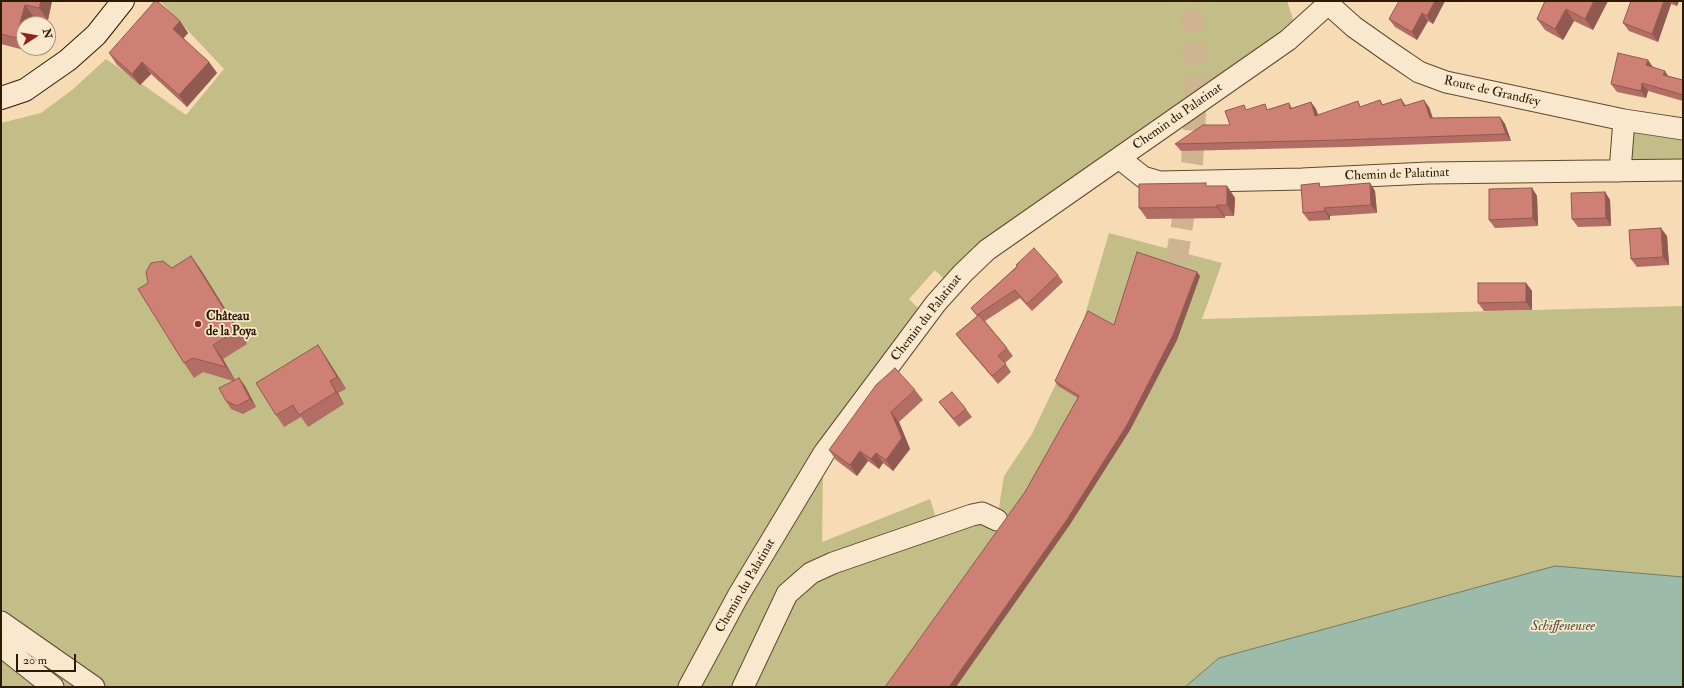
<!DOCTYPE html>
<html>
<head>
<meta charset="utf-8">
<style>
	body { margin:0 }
	#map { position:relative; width:1684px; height:688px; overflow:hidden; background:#f6dbb4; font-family:"IM FELL Double Pica",serif }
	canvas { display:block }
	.frame { position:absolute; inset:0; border:2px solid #2d1a00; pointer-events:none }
	.north { position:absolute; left:16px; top:16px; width:40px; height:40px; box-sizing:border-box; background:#f9e8ce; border:1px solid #a7967c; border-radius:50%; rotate:78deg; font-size:11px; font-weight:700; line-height:16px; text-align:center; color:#2d1a00 }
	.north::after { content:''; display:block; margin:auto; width:14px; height:18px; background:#8f2418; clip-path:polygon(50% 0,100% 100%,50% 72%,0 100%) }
	.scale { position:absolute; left:16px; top:654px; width:60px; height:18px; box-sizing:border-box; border:2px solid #2d1a00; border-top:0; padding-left:5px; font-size:12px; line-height:14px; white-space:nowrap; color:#2d1a00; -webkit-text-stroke:3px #f9e8ce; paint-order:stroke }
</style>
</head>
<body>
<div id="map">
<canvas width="1684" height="688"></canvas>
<div class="frame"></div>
<div class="north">N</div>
<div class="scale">20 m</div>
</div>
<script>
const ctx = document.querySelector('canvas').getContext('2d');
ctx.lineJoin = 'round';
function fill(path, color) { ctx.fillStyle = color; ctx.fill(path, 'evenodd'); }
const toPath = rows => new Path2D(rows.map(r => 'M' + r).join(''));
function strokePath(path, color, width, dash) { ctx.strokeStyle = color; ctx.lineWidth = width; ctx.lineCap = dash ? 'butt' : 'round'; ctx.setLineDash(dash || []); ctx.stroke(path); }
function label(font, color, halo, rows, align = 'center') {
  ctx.font = font + ' "IM FELL Double Pica",serif'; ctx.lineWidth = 3.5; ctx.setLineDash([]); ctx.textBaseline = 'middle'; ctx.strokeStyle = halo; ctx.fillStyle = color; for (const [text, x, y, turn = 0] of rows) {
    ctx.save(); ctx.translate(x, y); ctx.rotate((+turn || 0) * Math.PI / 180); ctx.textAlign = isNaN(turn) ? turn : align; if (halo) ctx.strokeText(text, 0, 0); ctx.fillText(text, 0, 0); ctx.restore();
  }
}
const green = toPath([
	[160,1,1287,1,1295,25,947,282,935,270,909,299,922,312,682,687,1,687,1,123,41,113,72,90,106,59,186,115,224,69],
	[1632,129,1683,138,1683,163,1631,163],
	[1109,233,1222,263,1202,319,1683,306,1683,577,1555,566,1219,658,1185,687,750,687,791,605,812,583,836,570,919,541,997,520,1004,476,1032,434,1079,335],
	[823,472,822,542,930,499,937,521,808,569,733,687,697,687,747,593]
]);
const water = toPath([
	[1555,566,1683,577,1683,687,1185,687,1219,658,1555,566]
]);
const primaryTunnel = toPath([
	[1167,293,1175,269,1192,163,1196,97,1193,22,1188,1]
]);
const street = toPath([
	[1325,1,1354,27,1391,53,1419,72,1446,82,1624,120,1683,129],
	[1119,158,1143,177,1160,182,1302,179,1428,173,1683,170],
	[1620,171,1624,120],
	[1,622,94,687],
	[1,646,53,687],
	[689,687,738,596,824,453,936,303,963,273,987,250,1288,40,1328,4],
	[743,687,787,594,811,573,833,563,972,515,982,513,997,520]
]);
const secondary = toPath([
	[1,98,25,90,68,60,96,35,123,1]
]);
const wall = toPath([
	[1,1,52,1,48,20,33,16,24,50,1,44],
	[1445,1,1433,24,1428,21,1417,40,1395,27,1389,19],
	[1545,1,1608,1,1593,30,1574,21,1563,40,1545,30,1537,19],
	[1631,1,1679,1,1677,6,1671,4,1658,42,1629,31,1623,23],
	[180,21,188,33,183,39,209,62,217,73,187,107,151,74,140,85,117,65,109,53],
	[1648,60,1653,67,1668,76,1683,80,1683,101,1648,91,1646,98,1617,92,1611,84],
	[1401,99,1406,106,1429,107,1433,118,1500,117,1505,124,1511,141,1346,147,1181,151,1175,144,1230,125,1269,109,1289,103,1292,108,1311,102,1316,109,1318,115,1362,106,1380,100,1383,105],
	[1370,183,1375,191,1377,213,1330,216,1330,220,1309,221,1303,213,1322,187],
	[1208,186,1227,186,1235,198,1234,216,1225,216,1225,218,1147,219,1139,208],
	[1532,188,1537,196,1538,226,1495,228,1489,220],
	[1605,192,1610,200,1611,226,1578,227,1572,219],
	[1667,236,1669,265,1637,267,1631,259],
	[191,256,201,270,247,344,223,359,235,380,239,378,245,386,256,407,243,414,231,409,226,401,233,381,203,372,194,378,184,363,172,268],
	[1016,265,1058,275,1063,282,1032,311,1020,298,985,321,1007,348,1013,356,1005,363,1011,372,998,384,962,342,956,334,977,316,971,308,1017,266],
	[1200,276,1177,340,1130,430,1069,526,1025,492,1078,398,1058,386,1055,381,1114,325],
	[1526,283,1532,291,1532,310,1484,311,1478,303],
	[326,357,346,389,338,393,344,404,308,427,301,417,284,427,276,415],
	[915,390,923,400,899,422,910,449,893,471,883,463,879,469,868,461,857,476,836,460,829,450],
	[939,402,966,409,972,417,959,427,945,410]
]);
const shadedWall = toPath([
	[41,1,52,1,48,20,39,8],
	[1435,1,1445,1,1433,24,1427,16],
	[1594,1,1608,1,1593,30,1585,19],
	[1664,1,1669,1,1671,4,1658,42,1652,34],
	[1673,1,1679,1,1677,6],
	[25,5,33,16,31,24,24,24,24,50,16,38],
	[1566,9,1574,21,1563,40,1555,29],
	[1422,13,1428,21,1417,40,1412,32],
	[180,21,188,33,181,41,173,29],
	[1648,60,1653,68,1646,65],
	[142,62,151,74,140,85,132,74],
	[209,62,217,73,187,107,179,95],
	[1665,71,1670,79,1663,75],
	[1642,83,1648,91,1646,98,1641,91],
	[1401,99,1406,106,1404,106],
	[1424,100,1429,107,1435,126,1430,118],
	[1311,102,1316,109,1321,123,1315,116],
	[1500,117,1505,124,1511,141,1506,134],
	[1370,183,1375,191,1377,213,1371,205],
	[1227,186,1235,198,1234,216,1227,205],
	[1532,188,1537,196,1538,226,1533,218],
	[1605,192,1610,200,1611,226,1606,218],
	[1217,205,1225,216,1225,218,1217,207],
	[1324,208,1330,216,1330,220,1325,211],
	[1661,228,1667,236,1669,265,1663,257],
	[191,256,201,270,247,344,237,330],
	[1197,272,1200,276,1177,340,1130,430,1069,526,956,687,949,687],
	[1526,283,1532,291,1532,310,1526,302],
	[213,345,223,359,236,382,226,367],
	[318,345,326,357,346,389,337,377],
	[239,378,245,386,256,407,250,399],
	[330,381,338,393,344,404,336,392],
	[891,412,899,422,910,449,893,471,886,460],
	[860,451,868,461,857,476,850,465],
	[876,453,883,463,879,469,871,459]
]);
const building = toPath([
	[1,1,41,1,39,8,25,5,16,38,1,34,1,1],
	[155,1,157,1,180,21,173,29,209,62,179,95,142,62,132,74,109,53,155,1],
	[1399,1,1435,1,1427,16,1422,13,1412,32,1389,19,1399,1],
	[1545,1,1594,1,1585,19,1566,9,1555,29,1537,19,1545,1],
	[1631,1,1664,1,1652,34,1623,23,1631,1],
	[1618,53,1648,60,1646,65,1665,71,1663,75,1683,80,1683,95,1642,83,1641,91,1611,84,1618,53],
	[1401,99,1404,106,1424,100,1430,118,1500,117,1506,134,1341,140,1175,144,1203,125,1230,125,1225,111,1244,105,1246,110,1265,104,1267,110,1289,103,1290,109,1311,102,1315,116,1358,101,1360,107,1380,100,1382,105,1401,99],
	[1206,183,1206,186,1227,186,1227,205,1217,205,1217,207,1139,208,1139,184,1206,183],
	[1319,183,1320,187,1370,183,1371,205,1324,208,1325,211,1303,213,1301,185,1319,183],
	[1532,188,1533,218,1489,220,1489,189,1532,188],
	[1605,192,1606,218,1572,219,1571,193,1605,192],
	[1661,228,1663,257,1631,259,1629,230,1661,228],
	[1034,248,1058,275,1027,304,1015,290,977,315,971,308,1018,266,1016,265,1034,248],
	[1137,252,1197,272,1173,335,1127,425,1066,521,949,687,885,687,1025,492,1079,396,1055,381,1088,311,1114,325,1137,252],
	[191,256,237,330,213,345,226,367,193,358,184,363,138,289,148,283,146,272,151,263,163,261,172,268,191,256],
	[1478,283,1526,283,1526,302,1478,303,1478,283],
	[979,315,1007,348,998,356,1006,364,992,376,956,334,979,315],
	[318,345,337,377,330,381,336,392,299,415,293,405,276,415,256,383,318,345],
	[895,368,915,390,891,412,902,438,886,460,876,453,871,459,860,451,850,465,829,450,876,385,895,368],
	[239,378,250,399,237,406,226,401,219,388,239,378],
	[952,392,966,409,954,419,939,402,952,392]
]);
const markers = [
	[198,324,4,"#8f2418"]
];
const streetNames = [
	["Route de Grandfey",1492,92,13],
	["Chemin du Palatinat",1178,117,-35],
	["Chemin de Palatinat",1397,175,-2],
	["Chemin du Palatinat",927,318,-52],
	["Chemin du Palatinat",746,586,-60]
];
const poiNames = [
	["Château",206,317],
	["de la Poya",206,332]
];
const waterNames = [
	["Schiffenensee",1563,627]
];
fill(green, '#c3be88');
fill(water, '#9dbbaa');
strokePath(water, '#707b66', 1);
strokePath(primaryTunnel, '#ceb490', 22, [22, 11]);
strokePath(street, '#5f4a2d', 23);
strokePath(secondary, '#2d1a00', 24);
strokePath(street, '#f9e8ce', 21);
strokePath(secondary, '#f9e8ce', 22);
fill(wall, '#b26e64');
fill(shadedWall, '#915a51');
fill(building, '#cf8074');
strokePath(building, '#915a51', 1);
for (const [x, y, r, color] of markers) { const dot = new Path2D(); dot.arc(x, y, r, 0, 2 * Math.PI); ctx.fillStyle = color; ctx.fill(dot); strokePath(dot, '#f9e8ce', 1.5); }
label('13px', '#2d1a00', '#f9e8ce', streetNames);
label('bold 13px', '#2d1a00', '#f9e8ce', poiNames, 'left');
label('italic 14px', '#54523c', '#f9e8ce', waterNames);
</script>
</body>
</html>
